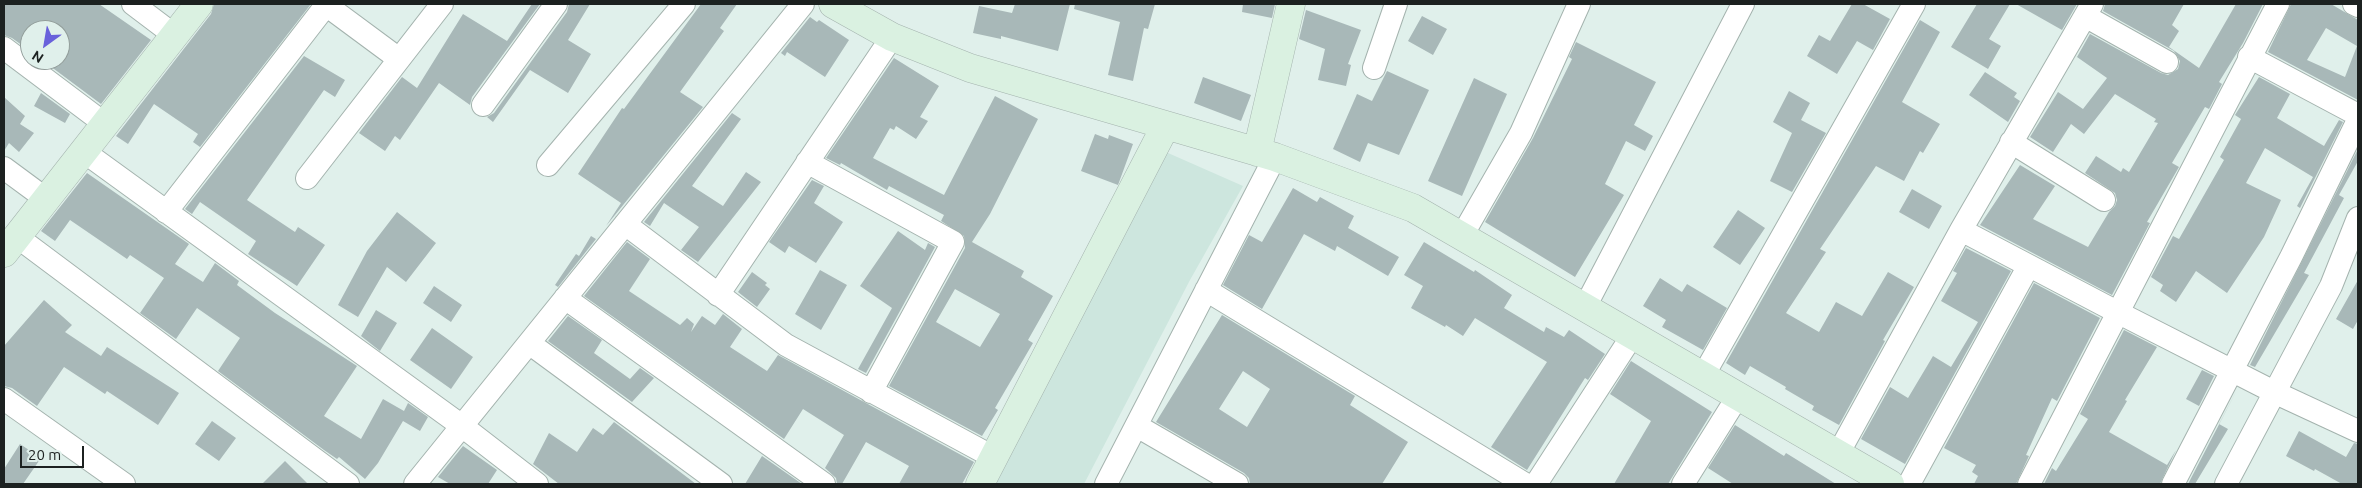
<!DOCTYPE html>
<html>
<head>
<meta charset="utf-8">
<style>
	body { margin:0 }
	#map { position:relative; width:2362px; height:488px; overflow:hidden; background:#e0f0eb; font-family:Ubuntu,sans-serif }
	canvas { display:block }
	.frame { position:absolute; inset:0; border:5px solid #1c2120; pointer-events:none }
	.north { position:absolute; left:20px; top:20px; width:50px; height:50px; box-sizing:border-box; background:#e0f0eb; border:1px solid #929d9a; border-radius:50%; rotate:212deg; font-size:14px; font-weight:700; line-height:20px; text-align:center; color:#1c2120 }
	.north::after { content:''; display:block; margin:auto; width:18px; height:22px; background:#6961db; clip-path:polygon(50% 0,100% 100%,50% 72%,0 100%) }
	.scale { position:absolute; left:20px; top:446px; width:64px; height:22px; box-sizing:border-box; border:2px solid #1c2120; border-top:0; padding-left:6px; font-size:15px; line-height:18px; white-space:nowrap; color:#1c2120; -webkit-text-stroke:4px #e0f0eb; paint-order:stroke }
</style>
</head>
<body>
<div id="map">
<canvas width="2362" height="488"></canvas>
<div class="frame"></div>
<div class="north">N</div>
<div class="scale">20 m</div>
</div>
<script>
const ctx = document.querySelector('canvas').getContext('2d');
ctx.lineJoin = 'round';
function fill(path, color) { ctx.fillStyle = color; ctx.fill(path, 'evenodd'); }
const toPath = rows => new Path2D(rows.map(r => 'M' + r).join(''));
function strokePath(path, color, width, dash) { ctx.strokeStyle = color; ctx.lineWidth = width; ctx.lineCap = dash ? 'butt' : 'round'; ctx.setLineDash(dash || []); ctx.stroke(path); }
const built = toPath([
	[1159,149,1243,186,1190,280,1084,484,990,484]
]);
const building = toPath([
	[4,4,99,4,151,40,101,104,42,60,60,60,60,30,30,30,30,51,12,38,4,35],
	[214,4,311,4,200,147,193,142,198,134,154,104,128,144,116,136,211,14],
	[532,4,540,4,472,97,470,105,439,83,400,140,395,136,385,151,359,133,402,77,417,88,463,14,507,41],
	[569,4,590,4,568,40,591,54,568,93,530,70,493,122,487,117,494,113,567,12],
	[701,4,737,4,720,28,724,31,680,92,703,107,606,226,621,203,578,174,622,108,624,109],
	[1015,4,1070,4,1058,51,1001,36,1001,39,973,33,979,6,1012,13],
	[1075,4,1155,4,1148,29,1144,28,1133,81,1108,75,1120,22,1074,9],
	[1243,4,1275,4,1272,18,1242,12],
	[1852,4,1863,4,1890,19,1873,50,1857,41,1837,74,1807,56,1819,35,1830,41],
	[1977,4,2010,4,1989,39,2001,46,1988,69,1951,47],
	[2016,4,2077,4,2062,30],
	[2105,4,2184,4,2172,25,2179,31,2169,47,2199,68,2236,4,2263,4,2243,43,2219,82,2222,84,2209,109,2205,107,2172,163,2179,167,2147,222,2150,223,2112,295,1980,225,2020,165,2055,186,2033,219,2088,247,2109,212,2115,206,2117,200,2115,193,2085,173,2096,156,2121,172,2123,168,2129,172,2158,123,2154,122,2156,119,2115,94,2084,134,2071,124,2053,152,2030,137,2058,92,2083,109,2107,78,2077,57,2090,34,2161,73,2168,75,2178,69,2180,61,2174,51,2103,11],
	[2291,4,2331,4,2358,20,2358,100,2268,52],
	[2326,28,2357,46,2345,77,2307,60],
	[1306,10,1361,30,1348,64,1351,65,1346,86,1318,80,1325,49,1299,39],
	[1422,16,1447,29,1433,55,1408,41],
	[810,17,817,22,819,20,849,40,825,77,787,52,785,56,781,53],
	[1920,20,1940,32,1902,102,1940,124,1923,153,1920,151,1904,181,1876,166,1820,249,1826,252,1786,313,1819,332,1836,302,1862,316,1888,272,1914,287,1883,340,1885,341,1839,425,1812,410,1814,406,1785,389,1786,387,1750,366,1745,375,1726,363],
	[1576,42,1656,82,1634,125,1653,136,1645,151,1626,141,1605,184,1624,195,1575,277,1485,222,1533,138,1572,59,1569,57],
	[304,56,345,80,335,97,324,90,247,200,295,232,298,227,325,245,297,286,248,254,256,241,200,202,192,214,185,209],
	[894,58,939,86,920,117,928,121,916,139,896,126,894,130,890,128,873,158,944,195,995,96,1038,119,990,214,972,242,1024,271,1021,277,1053,296,1028,340,1033,343,995,408,998,410,982,436,889,386,965,248,964,236,941,221,944,215,889,186,887,190,841,163,840,165,826,158],
	[955,289,1000,314,980,347,936,322],
	[1387,71,1429,90,1399,155,1368,143,1360,162,1333,149,1357,94,1372,101],
	[1985,72,2017,93,2014,97,2020,101,2008,122,1969,95],
	[1203,77,1251,95,1241,121,1194,103],
	[2259,77,2290,94,2277,118,2324,146,2339,120,2343,122,2300,208,2297,206,2313,177,2265,148,2246,183,2281,200,2264,237,2227,293,2196,271,2176,302,2160,291,2163,285,2151,277,2173,236,2179,239,2224,160,2220,157,2241,119,2235,115],
	[1474,78,1507,94,1462,196,1428,181],
	[1789,91,1810,103,1801,120,1826,133,1792,192,1770,181,1792,133,1773,122],
	[41,93,70,114,65,123,34,106],
	[4,97,25,116,20,124,34,133,19,152,9,143,4,151],
	[732,113,741,119,692,186,723,206,746,172,761,182,698,262,681,250,699,227,664,203,650,226,644,222],
	[1095,134,1108,139,1109,135,1133,144,1118,185,1081,171],
	[2358,149,2358,161,2339,195,2344,198,2304,273,2309,275,2255,367,2250,365],
	[87,173,189,244,175,264,203,282,215,263,239,281,237,285,275,313,357,366,324,416,361,439,383,399,404,411,408,403,428,417,420,431,403,421,378,463,365,479,339,457,337,459,324,450,218,371,240,338,197,308,176,339,140,313,164,278,130,255,127,259,70,220,55,241,41,231],
	[812,180,824,186,814,203,843,222,816,263,789,246,785,253,769,242],
	[1293,188,1317,202,1320,197,1354,216,1348,228,1399,257,1388,276,1337,246,1335,251,1304,234,1262,309,1223,285,1249,235,1262,242],
	[1912,189,1942,206,1929,229,1899,212],
	[1738,210,1765,228,1740,265,1713,247],
	[397,212,436,243,406,282,387,267,358,317,338,305,367,251],
	[898,231,925,250,928,243,935,247,866,373,858,369,892,308,860,286],
	[591,236,596,239,558,287,555,285,576,254,579,256],
	[627,242,650,259,629,291,680,325,687,318,694,324,691,332,702,316,715,325,723,314,742,329,730,347,767,371,778,355,974,462,962,484,899,484,909,466,866,442,842,484,837,484,836,478,825,468,844,435,803,409,784,439,584,296],
	[1424,242,1474,272,1475,270,1512,295,1504,308,1544,332,1546,327,1564,337,1569,330,1605,354,1588,380,1585,378,1527,470,1491,447,1547,362,1475,318,1463,336,1446,325,1445,327,1411,308,1423,286,1404,275],
	[1966,248,2011,271,1905,464,1861,439,1890,387,1908,398,1933,356,1951,367,1978,322,1941,301,1957,273,1953,271],
	[820,270,847,285,821,330,795,314],
	[752,272,767,283,765,285,770,289,757,307,738,292],
	[1660,278,1682,292,1687,284,1727,308,1703,350,1662,327,1666,320,1643,306],
	[2358,280,2358,320,2353,329,2336,319],
	[2034,283,2100,318,2057,401,2052,398,2026,455,2029,456,2016,484,1974,484,1978,476,1972,472,1976,465,1944,448],
	[434,286,462,305,451,322,423,303],
	[44,300,72,325,65,332,101,356,107,347,179,393,158,425,107,391,105,394,64,367,37,406,12,388,4,386,4,346],
	[376,310,397,323,380,351,361,336],
	[1222,315,1355,396,1350,405,1408,442,1382,484,1250,484,1249,478,1244,473,1156,422],
	[1243,371,1270,389,1247,427,1219,409],
	[568,316,602,340,594,353,630,379,640,368,654,378,632,402,548,341],
	[432,328,473,357,451,389,410,360],
	[2124,330,2157,347,2125,400,2127,401,2109,432,2167,465,2176,450,2160,484,2044,484,2052,468,2056,471,2088,419,2080,414],
	[1631,361,1712,412,1668,484,1614,484,1651,421,1610,394],
	[2202,370,2214,376,2199,406,2186,399],
	[2238,388,2219,424,2228,429,2195,484,2188,484],
	[212,421,236,438,219,461,195,444],
	[614,422,696,484,559,484,533,464,549,433,577,452,593,428,603,435],
	[1735,425,1784,456,1786,453,1836,484,1733,484,1708,468],
	[2299,431,2346,457,2354,443,2358,444,2358,484,2342,484,2315,469,2314,471,2286,456],
	[20,444,41,458,23,484,4,484,4,469],
	[463,446,497,470,488,484,450,484,438,477],
	[762,456,802,484,745,484],
	[285,461,308,484,262,484]
]);
const street = toPath([
	[133,4,174,35],
	[2354,4,2358,6],
	[326,5,399,59],
	[2085,16,2167,62],
	[4,48,105,124],
	[2249,57,2358,115],
	[1374,68,1396,4],
	[483,105,556,4],
	[2011,142,2104,200],
	[83,151,462,426,537,484],
	[807,162,953,242,871,392],
	[548,165,684,4],
	[4,168,46,199],
	[307,178,442,4],
	[166,212,327,4],
	[625,224,786,345,993,457],
	[1961,230,2119,313,2276,393,2358,431],
	[1463,234,1521,133,1579,4],
	[16,236,348,484],
	[1206,290,1525,484],
	[718,295,892,37],
	[565,298,824,484],
	[1585,307,1743,4],
	[529,343,721,484],
	[1703,376,1914,4],
	[4,399,124,484],
	[1137,426,1237,484],
	[1838,454,1961,230,2092,4],
	[415,484,803,4],
	[1106,484,1275,157],
	[1536,484,1632,336],
	[1683,484,1738,396],
	[1909,484,2028,267],
	[2029,484,2278,4],
	[2173,484,2291,257,2358,120],
	[2226,484,2331,286,2358,218]
]);
const secondary = toPath([
	[833,4,892,37,970,68,1275,157,1413,208,1890,484],
	[1257,152,1291,4],
	[4,253,199,4],
	[980,484,1166,125]
]);
fill(built, '#cde6de');
fill(building, '#a8b8b8');
strokePath(street, '#a4b3ae', 24);
strokePath(secondary, '#a4b3ae', 29);
strokePath(street, '#fff', 22);
strokePath(secondary, '#daf1e1', 28);
</script>
</body>
</html>
